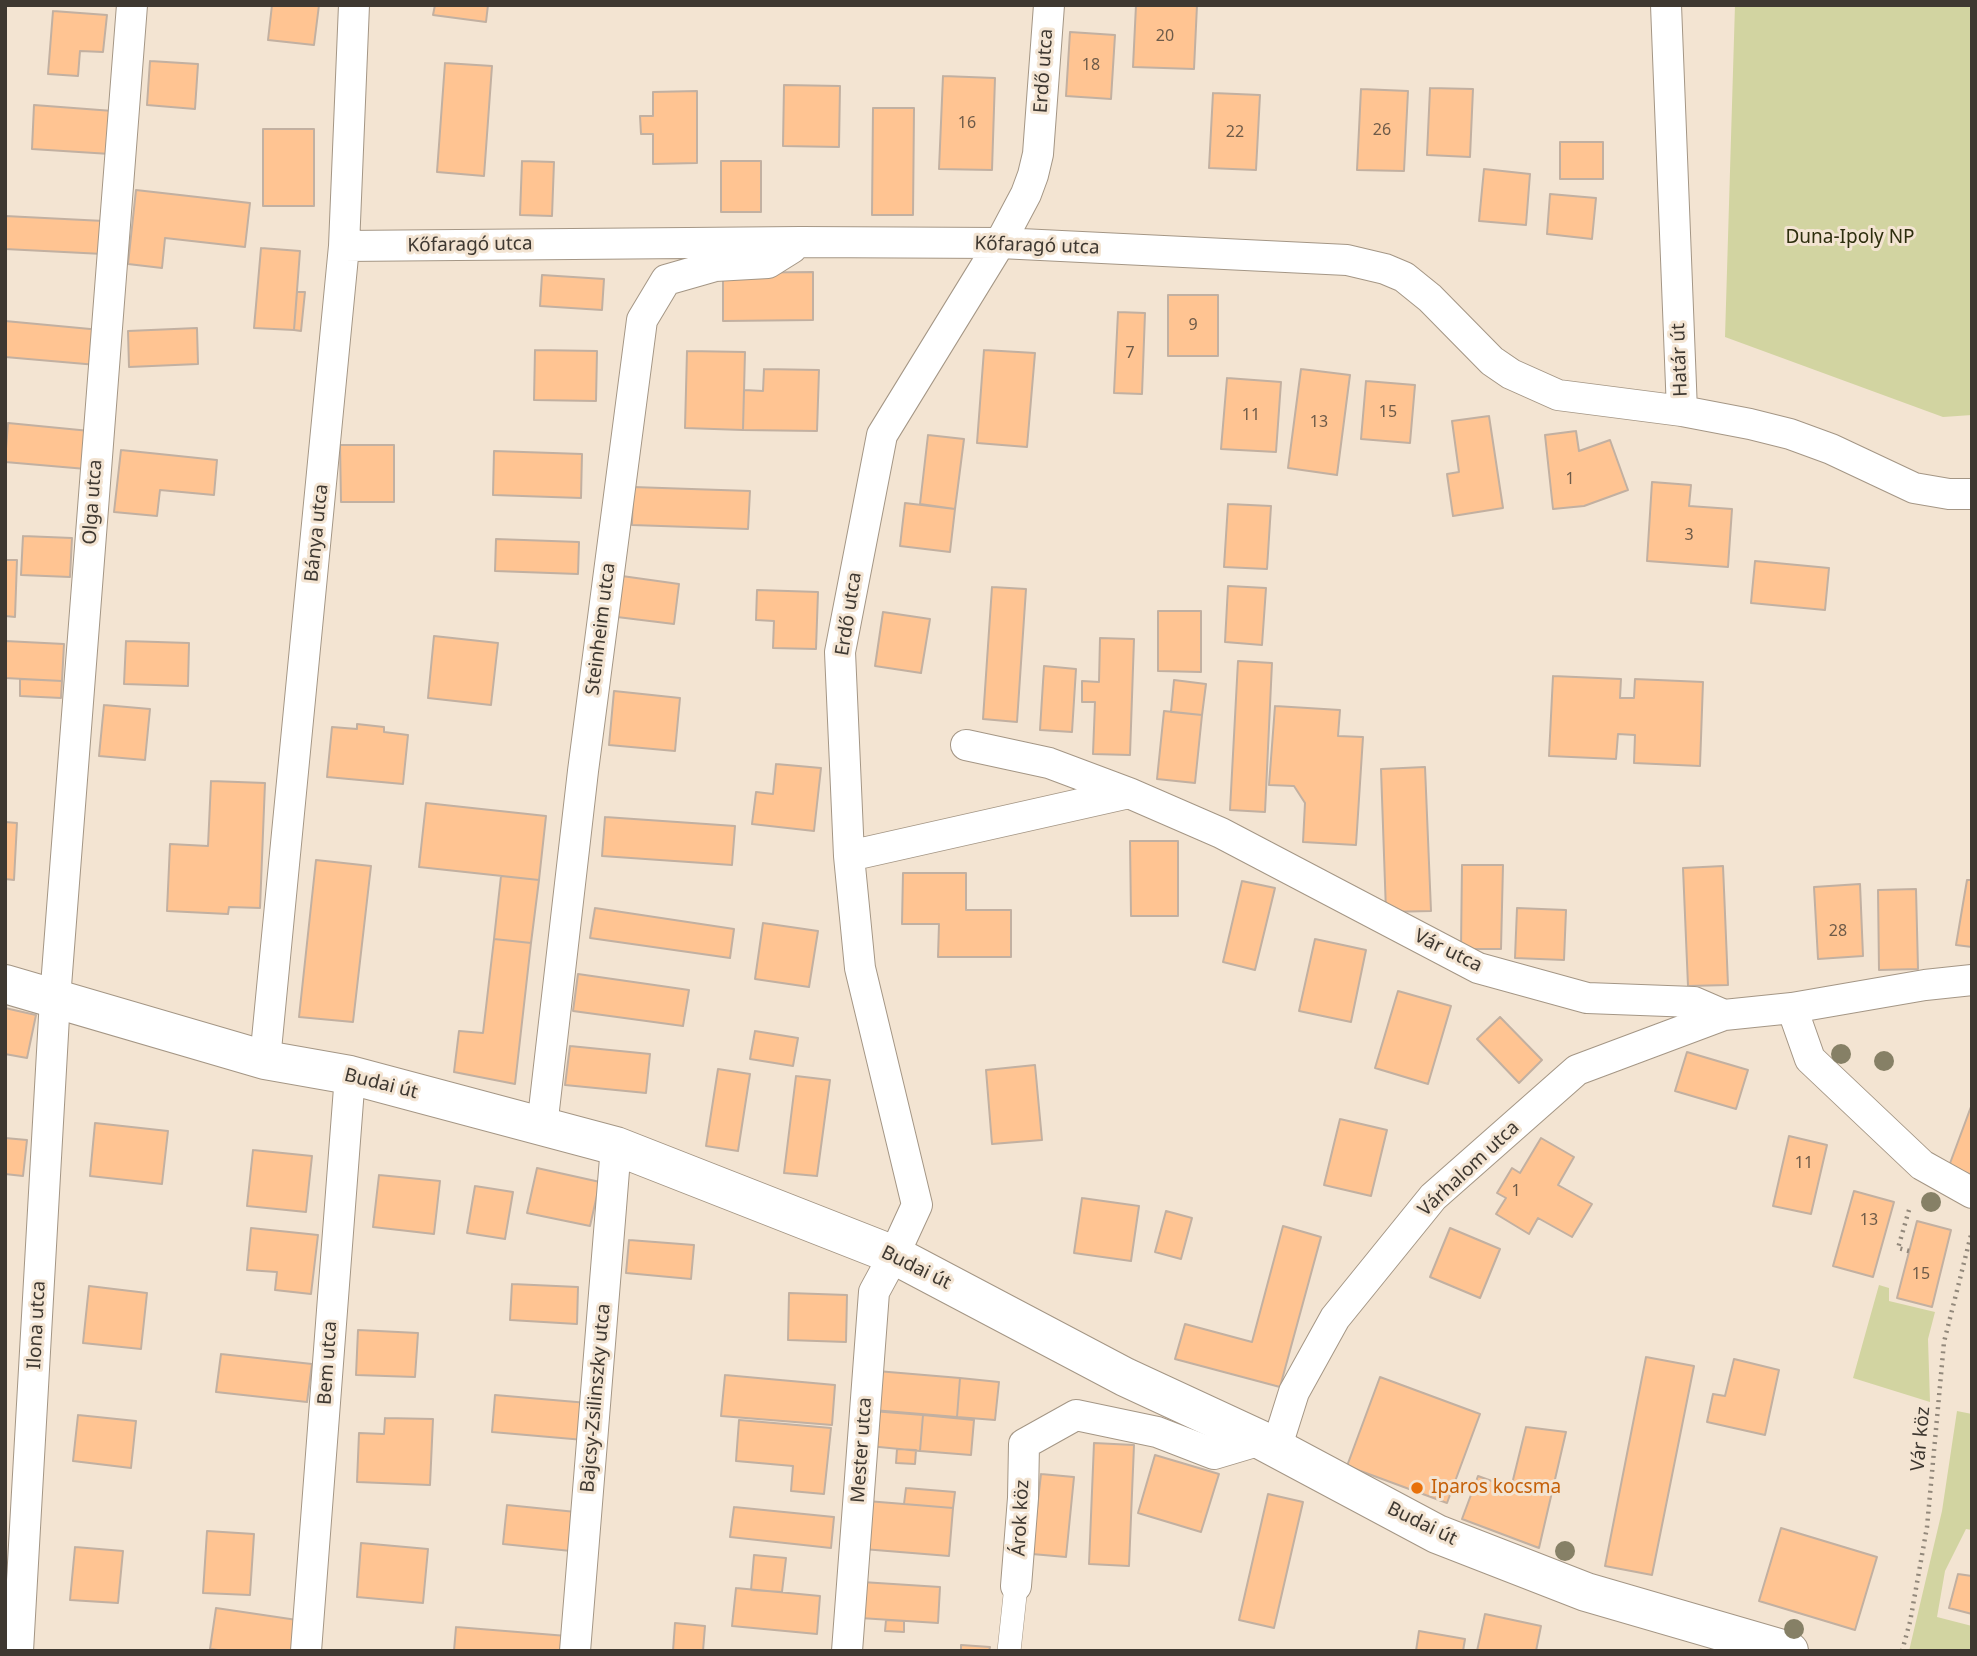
<!DOCTYPE html>
<html>
<head>
<meta charset="utf-8">
<style>
	body { margin:0 }
	#map { position:relative; width:1977px; height:1656px; overflow:hidden; background:#f3e4d2; font-family:"Noto Sans",sans-serif }
	canvas { display:block }
	.frame { position:absolute; inset:0; border:7px solid #3e3831; pointer-events:none }
</style>
</head>
<body>
<div id="map">
<canvas width="1977" height="1656"></canvas>
<div class="frame"></div>
</div>
<script>
const ctx = document.querySelector('canvas').getContext('2d');
ctx.lineJoin = 'round';
function fill(path, color) { ctx.fillStyle = color; ctx.fill(path, 'evenodd'); }
const toPath = rows => new Path2D(rows.map(r => 'M' + r).join(''));
function strokePath(path, color, width, dash) { ctx.strokeStyle = color; ctx.lineWidth = width; ctx.lineCap = dash ? 'butt' : 'round'; ctx.setLineDash(dash || []); ctx.stroke(path); }
function label(font, color, halo, rows, align = 'center') {
  ctx.font = font + ' "Noto Sans",sans-serif'; ctx.lineWidth = 6; ctx.setLineDash([]); ctx.textBaseline = 'middle'; ctx.strokeStyle = halo; ctx.fillStyle = color; for (const [text, x, y, turn = 0] of rows) {
    ctx.save(); ctx.translate(x, y); ctx.rotate((+turn || 0) * Math.PI / 180); ctx.textAlign = isNaN(turn) ? turn : align; if (halo) ctx.strokeText(text, 0, 0); ctx.fillText(text, 0, 0); ctx.restore();
  }
}
const green = toPath([
	[1735,5,1972,5,1972,415,1943,417,1725,337],
	[1879,1285,1889,1288,1889,1301,1935,1312,1928,1339,1930,1402,1853,1378],
	[1957,1411,1972,1414,1972,1530,1966,1529,1945,1571,1937,1617,1972,1626,1972,1651,1909,1651,1942,1511]
]);
const building = toPath([
	[272,5,319,5,314,45,268,40,272,5],
	[435,5,488,5,486,22,433,15,435,5],
	[1136,5,1197,5,1194,69,1133,67,1136,5],
	[53,11,107,15,103,52,80,51,78,76,48,74,53,11],
	[1070,32,1115,35,1111,99,1066,96,1070,32],
	[150,61,198,64,195,109,147,105,150,61],
	[445,63,492,66,484,176,437,172,445,63],
	[943,76,995,78,992,170,939,169,943,76],
	[784,85,840,86,839,147,783,146,784,85],
	[1430,88,1473,89,1470,157,1427,155,1430,88],
	[1361,89,1408,91,1404,171,1357,170,1361,89],
	[697,91,697,163,653,164,653,134,641,134,640,116,653,116,653,92,697,91],
	[1213,93,1260,95,1256,170,1209,168,1213,93],
	[34,105,113,111,110,154,32,149,34,105],
	[873,108,914,108,913,215,872,215,873,108],
	[263,129,314,129,314,206,263,206,263,129],
	[1560,142,1603,142,1603,179,1560,179,1560,142],
	[522,161,554,162,552,216,520,215,522,161],
	[721,161,761,161,761,212,721,212,721,161],
	[1484,169,1530,174,1526,225,1479,221,1484,169],
	[136,190,250,203,245,247,165,238,162,268,128,264,136,190],
	[1550,194,1596,198,1592,239,1547,234,1550,194],
	[5,216,104,221,103,254,5,249,5,216],
	[261,248,300,251,294,330,254,328,261,248],
	[813,272,813,320,723,321,723,273,813,272],
	[542,275,604,279,602,310,540,306,542,275],
	[297,292,305,292,301,331,294,330,297,292],
	[1168,295,1218,295,1218,356,1168,356,1168,295],
	[1118,312,1145,313,1142,394,1114,393,1118,312],
	[5,321,101,330,97,365,5,357,5,321],
	[197,328,198,364,129,367,128,331,197,328],
	[535,350,597,351,596,401,534,400,535,350],
	[984,350,1035,353,1027,447,977,443,984,350],
	[687,351,745,352,743,430,685,428,687,351],
	[764,369,819,370,817,431,743,430,744,390,763,391,764,369],
	[1301,369,1350,375,1337,475,1288,468,1301,369],
	[1227,378,1281,382,1276,452,1221,449,1227,378],
	[1366,381,1415,385,1410,443,1361,439,1366,381],
	[1489,416,1503,508,1453,516,1447,474,1459,472,1452,421,1489,416],
	[8,423,90,431,86,469,5,462,8,423],
	[1576,431,1579,451,1610,440,1628,490,1584,506,1553,509,1545,435,1576,431],
	[928,435,964,439,955,509,920,504,928,435],
	[340,445,394,445,394,502,341,502,340,445],
	[121,450,217,460,214,495,160,490,157,516,114,512,121,450],
	[494,451,582,454,581,498,493,495,494,451],
	[1652,482,1691,485,1689,506,1732,509,1728,567,1647,561,1652,482],
	[633,487,750,491,748,529,632,525,633,487],
	[905,503,955,509,950,552,900,546,905,503],
	[1228,504,1271,506,1267,569,1224,567,1228,504],
	[23,536,72,538,70,577,21,575,23,536],
	[496,539,579,542,578,574,495,571,496,539],
	[5,560,17,560,15,617,5,616,5,560],
	[1755,561,1829,568,1825,610,1751,603,1755,561],
	[622,576,679,584,674,624,617,617,622,576],
	[1228,586,1266,588,1262,645,1225,642,1228,586],
	[992,587,1026,589,1017,722,983,719,992,587],
	[757,590,818,592,816,649,773,648,774,621,756,620,757,590],
	[1158,611,1201,611,1201,672,1158,671,1158,611],
	[883,612,930,619,921,673,875,666,883,612],
	[434,636,498,643,491,705,428,698,434,636],
	[1100,638,1134,639,1130,755,1093,754,1095,702,1082,702,1082,681,1099,682,1100,638],
	[5,641,64,644,62,681,5,678,5,641],
	[126,641,189,643,188,686,124,684,126,641],
	[1238,661,1272,663,1265,812,1230,810,1238,661],
	[1044,666,1076,669,1072,732,1040,730,1044,666],
	[1553,676,1621,679,1620,698,1634,698,1635,679,1703,682,1700,766,1634,763,1635,735,1618,734,1616,759,1549,756,1553,676],
	[20,679,62,681,61,698,20,696,20,679],
	[1174,680,1206,684,1202,715,1171,712,1174,680],
	[614,691,680,698,675,751,609,745,614,691],
	[104,705,150,709,145,760,99,756,104,705],
	[1275,706,1340,710,1338,736,1363,737,1356,845,1303,842,1305,803,1294,786,1269,785,1275,706],
	[1164,711,1202,715,1195,783,1157,779,1164,711],
	[357,724,384,727,384,732,408,735,403,784,327,777,332,727,357,729,357,724],
	[776,764,821,768,814,831,752,824,756,792,773,794,776,764],
	[1425,767,1431,911,1386,912,1381,769,1425,767],
	[211,781,265,783,260,908,229,907,228,914,167,911,170,844,208,846,211,781],
	[426,803,546,816,539,880,419,867,426,803],
	[605,817,735,826,732,865,602,856,605,817],
	[5,822,17,823,14,880,5,879,5,822],
	[1130,841,1178,841,1178,916,1131,916,1130,841],
	[316,860,371,866,353,1022,299,1017,316,860],
	[1462,865,1503,865,1501,949,1461,949,1462,865],
	[1723,866,1728,985,1688,986,1683,868,1723,866],
	[903,873,966,873,966,910,1011,910,1011,957,938,957,939,924,902,924,903,873],
	[501,876,539,880,531,943,494,939,501,876],
	[1967,880,1972,880,1972,947,1956,945,1967,880],
	[1242,881,1275,888,1255,970,1223,962,1242,881],
	[1860,884,1863,956,1818,959,1814,887,1860,884],
	[1916,889,1918,969,1879,970,1878,890,1916,889],
	[595,908,734,929,730,958,590,938,595,908],
	[1517,908,1566,910,1564,960,1515,958,1517,908],
	[763,923,818,931,809,987,755,979,763,923],
	[494,939,531,943,515,1084,454,1072,459,1031,483,1033,494,939],
	[1315,939,1366,950,1351,1022,1299,1011,1315,939],
	[578,974,689,990,683,1026,573,1011,578,974],
	[1398,991,1451,1006,1428,1084,1375,1068,1398,991],
	[5,1008,36,1015,27,1058,5,1054,5,1008],
	[1500,1017,1542,1060,1519,1083,1477,1039,1500,1017],
	[755,1031,798,1038,793,1066,750,1059,755,1031],
	[570,1046,650,1054,646,1093,565,1085,570,1046],
	[1687,1052,1748,1070,1736,1109,1675,1091,1687,1052],
	[1035,1065,1042,1140,992,1144,986,1070,1035,1065],
	[718,1069,750,1074,738,1151,706,1146,718,1069],
	[796,1076,830,1080,817,1176,784,1173,796,1076],
	[1972,1104,1972,1175,1949,1166,1972,1104],
	[1340,1119,1387,1130,1371,1196,1324,1185,1340,1119],
	[95,1123,168,1131,162,1184,90,1176,95,1123],
	[1789,1136,1827,1145,1811,1214,1773,1206,1789,1136],
	[5,1138,27,1140,23,1176,5,1174,5,1138],
	[1541,1138,1574,1157,1558,1185,1592,1204,1572,1237,1538,1218,1529,1234,1496,1214,1506,1198,1497,1193,1512,1168,1520,1173,1541,1138],
	[253,1150,312,1156,306,1212,247,1206,253,1150],
	[537,1168,600,1182,590,1226,527,1213,537,1168],
	[379,1175,440,1181,434,1234,373,1227,379,1175],
	[475,1186,513,1192,505,1239,467,1233,475,1186],
	[1854,1191,1894,1202,1873,1277,1833,1266,1854,1191],
	[1082,1198,1139,1206,1131,1261,1074,1253,1082,1198],
	[1166,1211,1192,1218,1181,1259,1155,1252,1166,1211],
	[1917,1221,1951,1230,1932,1307,1897,1298,1917,1221],
	[1283,1226,1321,1237,1280,1387,1175,1359,1185,1324,1252,1342,1283,1226],
	[251,1228,318,1235,311,1294,275,1290,277,1272,247,1270,251,1228],
	[1450,1228,1500,1249,1480,1298,1430,1277,1450,1228],
	[629,1240,694,1245,691,1279,626,1273,629,1240],
	[512,1284,578,1287,577,1324,510,1320,512,1284],
	[89,1286,147,1293,141,1349,83,1343,89,1286],
	[789,1293,847,1295,846,1342,788,1340,789,1293],
	[358,1330,418,1333,415,1377,356,1375,358,1330],
	[221,1354,312,1364,307,1402,216,1392,221,1354],
	[1646,1357,1694,1366,1652,1575,1605,1566,1646,1357],
	[1734,1359,1779,1370,1765,1435,1707,1422,1713,1394,1725,1396,1734,1359],
	[877,1371,960,1378,957,1417,873,1410,877,1371],
	[725,1375,835,1385,832,1425,721,1416,725,1375],
	[1380,1377,1480,1414,1447,1503,1347,1466,1380,1377],
	[960,1378,999,1382,995,1420,957,1417,960,1378],
	[495,1395,588,1403,584,1440,492,1432,495,1395],
	[872,1411,923,1415,920,1451,869,1446,872,1411],
	[78,1415,136,1421,131,1468,73,1461,78,1415],
	[923,1415,974,1420,971,1455,920,1451,923,1415],
	[385,1418,433,1419,430,1485,357,1482,359,1433,384,1434,385,1418],
	[739,1420,831,1428,824,1494,791,1491,793,1466,736,1461,739,1420],
	[1526,1427,1566,1432,1539,1548,1462,1519,1478,1476,1511,1488,1526,1427],
	[1094,1443,1134,1445,1129,1566,1089,1564,1094,1443],
	[897,1449,916,1450,915,1464,896,1463,897,1449],
	[1155,1455,1219,1474,1201,1532,1138,1513,1155,1455],
	[1041,1474,1074,1477,1066,1557,1032,1554,1041,1474],
	[906,1488,955,1492,953,1508,904,1504,906,1488],
	[1268,1494,1303,1502,1274,1628,1239,1620,1268,1494],
	[867,1501,953,1508,949,1556,863,1549,867,1501],
	[507,1505,576,1512,571,1551,503,1544,507,1505],
	[734,1507,834,1517,831,1548,730,1537,734,1507],
	[1781,1528,1877,1557,1855,1630,1759,1601,1781,1528],
	[207,1531,254,1534,250,1595,203,1593,207,1531],
	[361,1543,428,1549,423,1603,357,1597,361,1543],
	[75,1547,123,1551,118,1603,70,1600,75,1547],
	[754,1555,786,1558,782,1592,751,1590,754,1555],
	[1958,1574,1972,1576,1972,1614,1949,1608,1958,1574],
	[862,1582,940,1587,938,1623,860,1618,862,1582],
	[736,1588,820,1596,817,1634,732,1626,736,1588],
	[216,1608,297,1620,292,1651,226,1651,210,1649,216,1608],
	[1485,1614,1541,1626,1536,1651,1477,1651,1485,1614],
	[886,1620,904,1621,904,1632,885,1631,886,1620],
	[675,1623,705,1626,703,1651,673,1651,675,1623],
	[456,1627,567,1636,566,1651,454,1651,456,1627],
	[1419,1631,1465,1639,1463,1651,1416,1651,1419,1631],
	[961,1645,990,1647,989,1651,961,1651,961,1645]
]);
const path = toPath([
	[1909,1251,1898,1248,1909,1210],
	[1902,1651,1910,1622,1927,1527,1944,1342,1972,1231]
]);
const pedestrian = toPath([
	[1009,1651,1016,1586]
]);
const minor = toPath([
	[1666,5,1682,411],
	[344,246,801,242,1000,243,1347,260,1385,269,1404,277,1430,298,1492,361,1511,374,1558,395,1682,411,1750,424,1790,434,1831,449,1914,488,1949,494,1972,494],
	[966,745,1049,763,1129,793],
	[849,856,1129,793,1221,833,1478,968,1587,998,1694,1002,1724,1015,1792,1008,1925,985,1972,980],
	[1792,1008,1810,1059,1922,1165,1972,1193],
	[265,1060,344,246,354,5],
	[542,1127,583,771,642,320,666,280,715,266,768,263,792,248],
	[1276,1449,1294,1392,1335,1318,1433,1197,1577,1070,1724,1015],
	[1016,1586,1023,1498,1024,1444,1076,1415,1157,1432,1214,1454,1261,1440],
	[18,1651,55,999,132,5],
	[306,1651,350,1075],
	[575,1651,616,1146],
	[847,1651,874,1292,894,1255,917,1205,860,968,849,856,840,652,882,435,1000,243,1026,194,1033,175,1038,154,1049,5]
]);
const tertiary = toPath([
	[5,984,265,1060,350,1075,616,1146,894,1255,1125,1377,1261,1440,1437,1534,1586,1592,1789,1651]
]);
const trees = [
	[1841,1054],
	[1884,1061],
	[1931,1202],
	[1565,1551],
	[1794,1629]
];
const markers = [
	[1417,1488,7,"#e8710a"]
];
const numberNames = [
	["20",1165,36],
	["18",1091,65],
	["16",967,123],
	["26",1382,130],
	["22",1235,132],
	["9",1193,325],
	["7",1130,353],
	["15",1388,412],
	["11",1251,415],
	["13",1319,422],
	["1",1570,479],
	["3",1689,535],
	["28",1838,931],
	["11",1804,1163],
	["1",1516,1191],
	["13",1869,1220],
	["15",1921,1274]
];
const streetNames = [
	["Erdő utca",1044,71,-86],
	["Kőfaragó utca",470,245,-1],
	["Kőfaragó utca",1037,246,2],
	["Határ út",1680,360,-92],
	["Olga utca",93,502,-86],
	["Bánya utca",317,533,-84],
	["Erdő utca",849,614,-81],
	["Steinheim utca",601,629,-83],
	["Vár utca",1448,951,26],
	["Budai út",381,1084,14],
	["Várhalom utca",1469,1169,-43],
	["Budai út",916,1268,26],
	["Ilona utca",37,1325,-87],
	["Bem utca",328,1363,-86],
	["Bajcsy-Zsilinszky utca",596,1398,-85],
	["Vár köz",1921,1439,-85],
	["Mester utca",862,1450,-86],
	["Árok köz",1021,1518,-87],
	["Budai út",1422,1524,26]
];
const parkNames = [
	["Duna-Ipoly NP",1850,238]
];
const foodNames = [
	["Iparos kocsma",1431,1488]
];
fill(green, '#d2d4a1');
fill(building, '#ffc492');
strokePath(building, '#c2b0a1', 2);
strokePath(pedestrian, '#a49685', 24);
strokePath(minor, '#a49685', 32);
strokePath(tertiary, '#a49685', 40);
strokePath(path, '#92887b', 4.5, [2, 5]);
strokePath(pedestrian, '#fff', 23);
strokePath(minor, '#fff', 30);
strokePath(tertiary, '#fff', 38);
ctx.fillStyle = '#868066';
for (const [x, y] of trees) { ctx.beginPath(); ctx.arc(x, y, 10, 0, 2 * Math.PI); ctx.fill(); }
for (const [x, y, r, color] of markers) { const dot = new Path2D(); dot.arc(x, y, r, 0, 2 * Math.PI); ctx.fillStyle = color; ctx.fill(dot); strokePath(dot, '#f3e4d2', 2.5); }
label('16px', '#6e5b49', null, numberNames);
label('19px', '#3e3831', '#f3e4d2', streetNames);
label('19px', '#2d2e0d', '#f3e4d2', parkNames);
label('19px', '#c56008', '#f3e4d2', foodNames, 'left');
</script>
</body>
</html>
